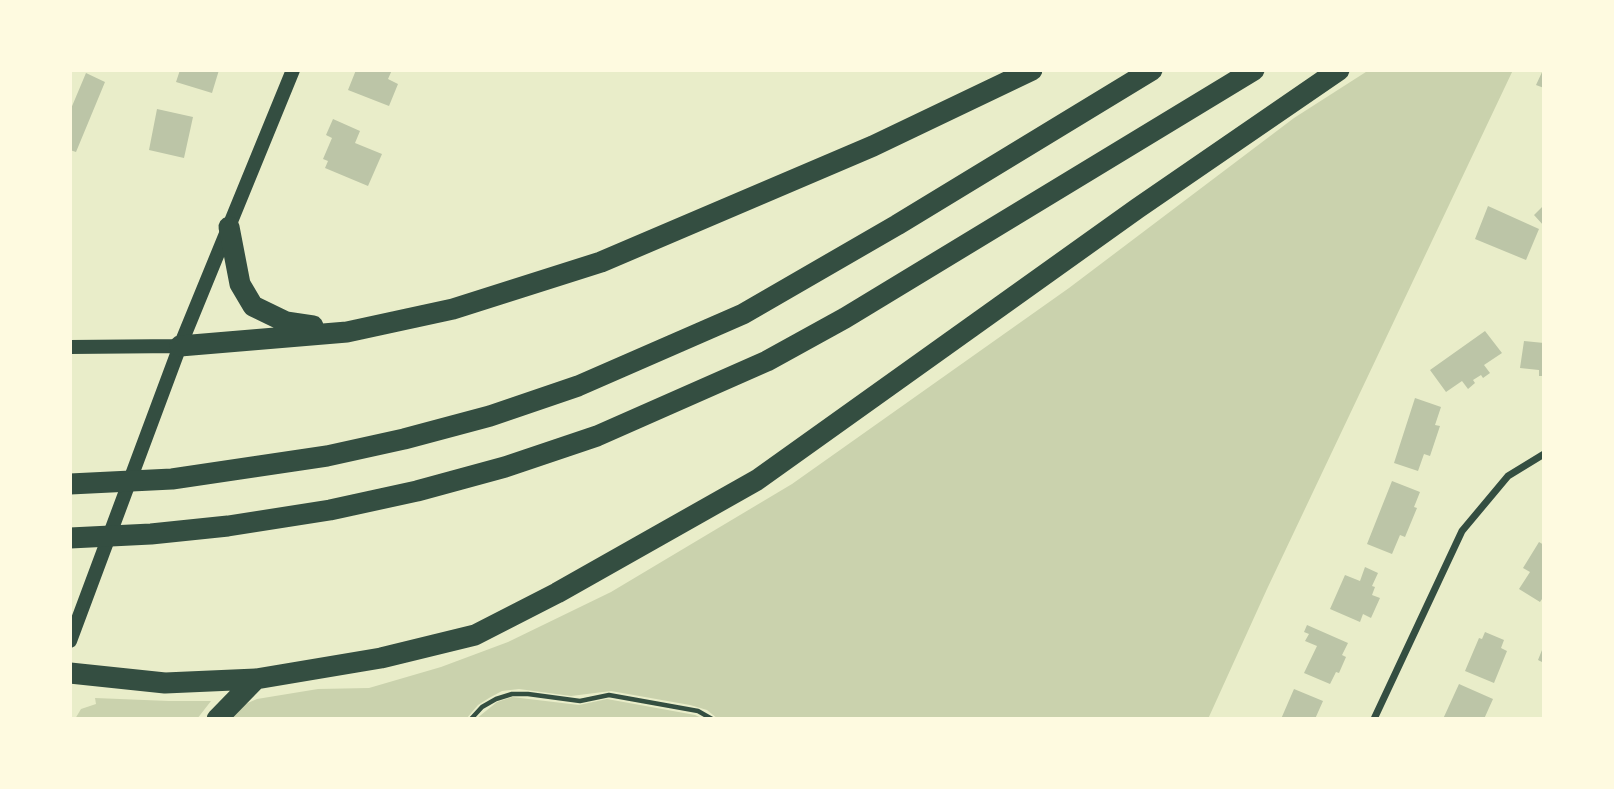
<!DOCTYPE html>
<html>
<head>
<meta charset="utf-8">
<style>
	body { margin:0 }
	#map { position:relative; width:1614px; height:789px; overflow:hidden; background:#e9edc9; font-family:Cabin,sans-serif }
	canvas { display:block }
	.frame { position:absolute; inset:0; border:72px solid #fefae0; pointer-events:none }
</style>
</head>
<body>
<div id="map">
<canvas width="1614" height="789"></canvas>
<div class="frame"></div>
</div>
<script>
const ctx = document.querySelector('canvas').getContext('2d');
ctx.lineJoin = 'round';
function fill(path, color) { ctx.fillStyle = color; ctx.fill(path, 'evenodd'); }
const toPath = rows => new Path2D(rows.map(r => 'M' + r).join(''));
function strokePath(path, color, width, dash) { ctx.strokeStyle = color; ctx.lineWidth = width; ctx.lineCap = dash ? 'butt' : 'round'; ctx.setLineDash(dash || []); ctx.stroke(path); }
const green = toPath([
	[1369,70,1513,70,1267,589,1208,719,718,719,707,710,690,705,611,691,571,696,519,689,502,691,489,698,478,705,466,719,226,719,236,708,257,699,318,689,369,688,441,667,508,642,611,592,792,484,1069,288,1294,118],
	[512,697,579,705,607,699,695,715,704,719,476,719,497,702],
	[95,698,169,701,211,701,197,719,75,719,81,709,96,704]
]);
const building = toPath([
	[180,70,219,70,212,93,176,82],
	[356,70,392,70,388,79,398,84,389,106,348,90],
	[1543,70,1544,70,1544,88,1536,85],
	[86,73,105,82,76,152,70,150,70,111],
	[157,109,193,117,184,158,149,150],
	[333,119,360,131,355,143,382,154,368,186,325,168,328,161,323,159,332,138,326,135],
	[1544,205,1544,226,1534,215],
	[1488,206,1539,229,1526,260,1475,239],
	[1485,331,1502,353,1484,365,1490,373,1483,378,1481,375,1473,380,1475,383,1468,389,1462,381,1446,392,1430,370],
	[1524,341,1544,343,1544,376,1539,376,1539,370,1520,368],
	[1415,398,1441,407,1435,425,1440,426,1430,456,1424,454,1418,471,1394,463],
	[1392,481,1420,492,1414,507,1417,508,1405,537,1400,535,1392,554,1367,544],
	[1539,542,1544,545,1544,596,1540,602,1519,589,1530,572,1523,568],
	[1365,567,1378,573,1372,586,1375,587,1372,595,1380,598,1371,618,1363,614,1360,622,1330,609,1345,575,1360,581],
	[1307,625,1348,643,1342,655,1346,657,1339,673,1336,672,1330,684,1304,673,1317,646,1305,641,1309,634,1304,632],
	[1485,632,1504,640,1501,648,1507,651,1494,683,1465,671,1479,638,1482,639],
	[1544,645,1544,663,1538,660],
	[1459,684,1493,699,1484,719,1443,719],
	[1294,689,1323,701,1315,719,1281,719]
]);
const path = toPath([
	[471,719,482,707,496,699,512,694,528,694,580,701,609,695,698,711,712,719]
]);
const minor = toPath([
	[1374,719,1462,531,1508,476,1544,454]
]);
const secondary = toPath([
	[70,347,180,346],
	[70,641,180,346,293,70]
]);
const motorway = toPath([
	[229,227,240,284,253,306,286,322,313,326],
	[180,346,347,332,453,309,601,262,873,146,1032,70],
	[70,484,172,479,327,456,404,439,490,416,578,386,743,314,897,225,1152,70],
	[70,538,151,534,228,526,330,510,417,491,505,467,597,436,767,361,845,318,1254,70],
	[70,673,165,683,256,679,381,658,475,635,557,593,757,480,1138,208,1339,70],
	[217,719,256,679]
]);
fill(green, '#cad2ad');
fill(building, '#bcc5a7');
strokePath(path, '#344e41', 4.5);
strokePath(minor, '#344e41', 7);
strokePath(secondary, '#344e41', 14);
strokePath(motorway, '#344e41', 21);
</script>
</body>
</html>
